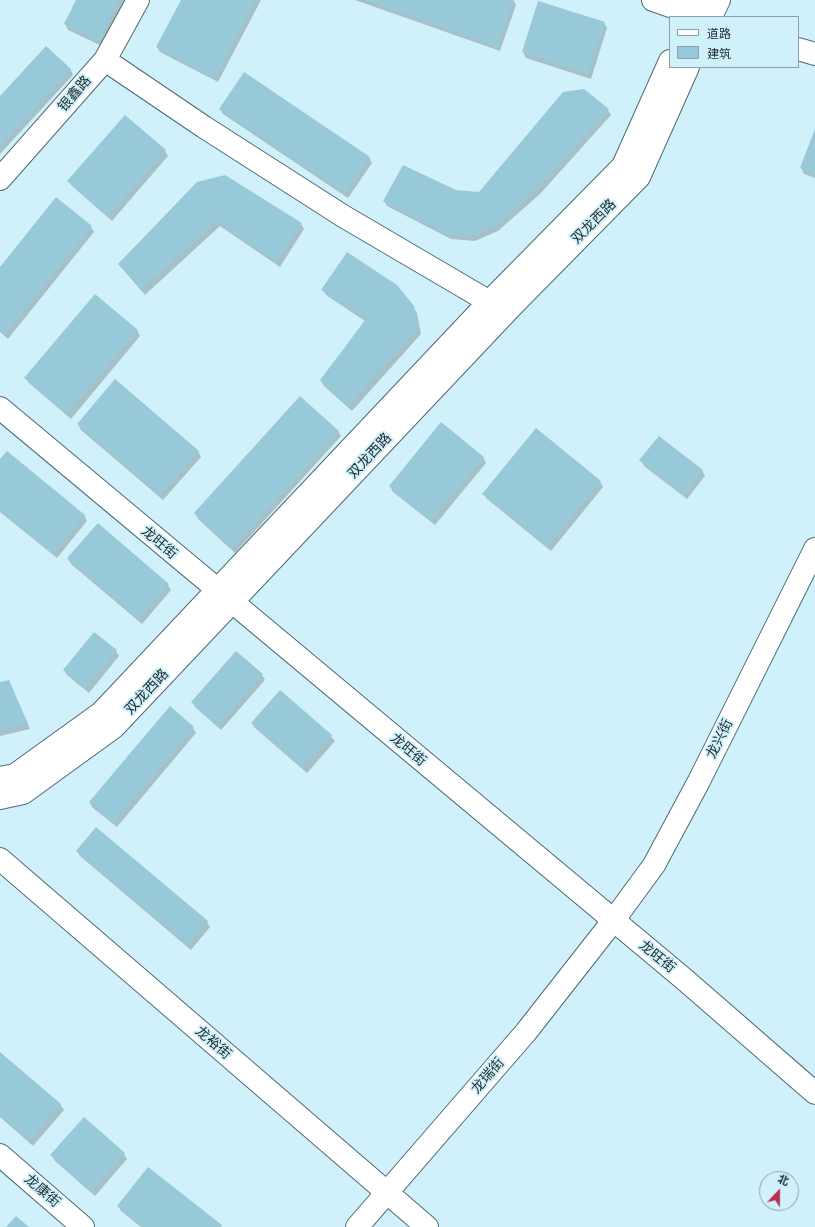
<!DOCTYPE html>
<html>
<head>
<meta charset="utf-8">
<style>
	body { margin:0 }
	#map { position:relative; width:815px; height:1227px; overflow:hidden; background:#d0f1fb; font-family:"Fira Sans Condensed","Noto Sans SC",sans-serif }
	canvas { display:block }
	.legend { position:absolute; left:669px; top:16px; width:130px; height:52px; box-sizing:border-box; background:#d0f1fb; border:1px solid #89a1a9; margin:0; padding:5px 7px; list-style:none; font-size:12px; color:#1e2a2e }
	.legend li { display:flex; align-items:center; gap:8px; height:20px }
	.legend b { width:20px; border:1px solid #89a1a9 }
	.north { position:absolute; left:759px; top:1171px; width:40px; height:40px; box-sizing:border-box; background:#d0f1fb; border:1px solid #89a1a9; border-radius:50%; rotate:22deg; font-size:11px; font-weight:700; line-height:16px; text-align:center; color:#1e2a2e }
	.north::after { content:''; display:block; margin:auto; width:14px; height:18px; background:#bc2b4b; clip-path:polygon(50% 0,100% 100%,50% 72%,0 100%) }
</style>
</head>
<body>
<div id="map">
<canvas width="815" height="1227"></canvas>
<ul class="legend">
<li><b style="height:5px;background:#fff"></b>道路</li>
<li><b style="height:11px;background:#98c9d9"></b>建筑</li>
</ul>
<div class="north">北</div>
</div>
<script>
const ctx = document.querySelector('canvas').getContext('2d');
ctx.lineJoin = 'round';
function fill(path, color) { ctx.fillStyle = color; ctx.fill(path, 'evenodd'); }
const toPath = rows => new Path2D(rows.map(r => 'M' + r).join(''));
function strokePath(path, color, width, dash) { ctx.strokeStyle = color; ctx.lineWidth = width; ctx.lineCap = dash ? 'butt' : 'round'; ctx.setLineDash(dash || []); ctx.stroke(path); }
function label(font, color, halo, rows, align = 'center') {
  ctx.font = font + ' "Fira Sans Condensed","Noto Sans SC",sans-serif'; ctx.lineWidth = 4; ctx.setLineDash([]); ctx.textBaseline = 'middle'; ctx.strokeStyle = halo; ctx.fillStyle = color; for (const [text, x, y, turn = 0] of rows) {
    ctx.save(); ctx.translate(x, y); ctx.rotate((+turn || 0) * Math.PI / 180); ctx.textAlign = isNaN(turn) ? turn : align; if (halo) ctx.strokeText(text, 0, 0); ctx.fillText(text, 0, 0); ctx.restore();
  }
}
const shadow = toPath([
	[77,0,125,0,102,46,68,30,65,24],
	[182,0,261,0,218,82,160,52,157,47],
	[355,0,513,0,516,5,500,51],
	[604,23,607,28,591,79,526,58,523,52],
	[70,69,73,75,0,154,0,97],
	[220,109,369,157,372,163,348,198,223,114],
	[608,110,611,115,540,194,498,231,475,241,451,239,387,206,384,201,456,191,479,193],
	[815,132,815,178,804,174,801,168],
	[165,151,168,156,112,221,72,186,68,181],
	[198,183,301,224,304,229,280,267,220,226,145,295,119,264],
	[91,227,94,232,8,339,0,332,0,268],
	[323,290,413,307,417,313,421,334,352,411,324,386,321,380,365,321,326,295],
	[137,330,140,336,71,419,29,383,26,378],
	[78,424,198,451,201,457,163,500,81,430],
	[338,431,341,436,235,553,198,519,195,513],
	[483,457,486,463,435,525,393,492,390,486],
	[641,460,702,470,705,476,687,499,644,466],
	[0,461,84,515,87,521,57,558,0,512],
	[600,482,603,487,551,551,487,499,484,494],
	[68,559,168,585,171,590,142,624,71,564],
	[116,651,119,656,89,693,67,675,64,670],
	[262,675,265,680,221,730,195,707,192,702],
	[9,681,30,729,0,736,0,683],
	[280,691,331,736,335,741,307,773,255,728,252,723],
	[193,728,196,733,117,827,93,808,90,803],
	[77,851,207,922,210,927,191,950,80,856],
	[0,1053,61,1105,64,1110,33,1146,0,1117],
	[124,1154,127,1159,95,1196,55,1161,52,1156],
	[118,1206,221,1226,222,1227,141,1227,121,1211]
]);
const building = toPath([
	[76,0,119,0,99,42,64,24],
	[181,0,256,0,215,78,156,47],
	[366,0,514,0,497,47],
	[538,1,605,22,588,74,522,52],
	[46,46,71,69,0,146,0,96],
	[244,72,370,157,345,193,219,109],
	[584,89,609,109,537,189,495,226,472,236,447,234,383,201,403,165,456,190,479,192,563,92],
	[125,115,166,150,108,216,67,181],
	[815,129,815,174,800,168],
	[225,175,302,223,277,262,216,221,141,290,118,264,197,182],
	[56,197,92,226,5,334,0,330,0,267],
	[347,252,397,285,414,306,418,328,348,406,320,380,366,319,321,290],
	[95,294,138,330,67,414,24,378],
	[115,379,199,451,160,495,77,424],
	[300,396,339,431,232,548,194,513],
	[441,422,484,457,431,521,389,486],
	[536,428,601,481,548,546,482,494],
	[659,436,703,470,684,495,639,460],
	[7,451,85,515,53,554,0,510,0,459],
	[98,523,169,584,138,619,67,558],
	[94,632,117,650,86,688,63,670],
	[236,651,263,674,218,726,191,702],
	[9,680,28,724,0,730,0,682],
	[280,690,332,735,303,768,251,723],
	[170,706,194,727,114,823,89,802],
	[96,827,208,921,188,945,76,851],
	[0,1052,61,1104,30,1141,0,1116],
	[84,1117,125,1153,92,1191,50,1155],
	[148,1167,222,1225,220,1227,144,1227,117,1206],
	[16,1216,29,1227,6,1227]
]);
const minor = toPath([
	[653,0,701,17],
	[798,49,815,54],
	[105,60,204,127,343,216,505,311],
	[0,179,105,60,138,0],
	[0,408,684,979,815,1093],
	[0,859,427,1227],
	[0,1155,83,1227],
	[357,1227,526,1032,613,921,654,865,699,781,815,549]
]);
const secondary = toPath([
	[690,17,698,0],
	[711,17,719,0],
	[0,778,15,775,101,713,488,303,623,166,670,61],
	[0,798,23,793,114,727,511,307,639,177,688,67]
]);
const streetNames = [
	["银鑫路",75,94,-49],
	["双龙西路",594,222,-45],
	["双龙西路",370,456,-47],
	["龙旺街",159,543,40],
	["双龙西路",147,692,-47],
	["龙兴街",720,739,-64],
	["龙旺街",408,750,40],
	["龙旺街",657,957,39],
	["龙裕街",213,1043,41],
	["龙瑞街",488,1076,-49],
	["龙康街",42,1191,41]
];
fill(shadow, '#0003');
fill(building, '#98c9d9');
strokePath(minor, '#4d6a73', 24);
strokePath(secondary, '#4d6a73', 24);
strokePath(minor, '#fff', 22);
strokePath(secondary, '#fff', 22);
label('14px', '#1e2a2e', '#d0f1fb', streetNames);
</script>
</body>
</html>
